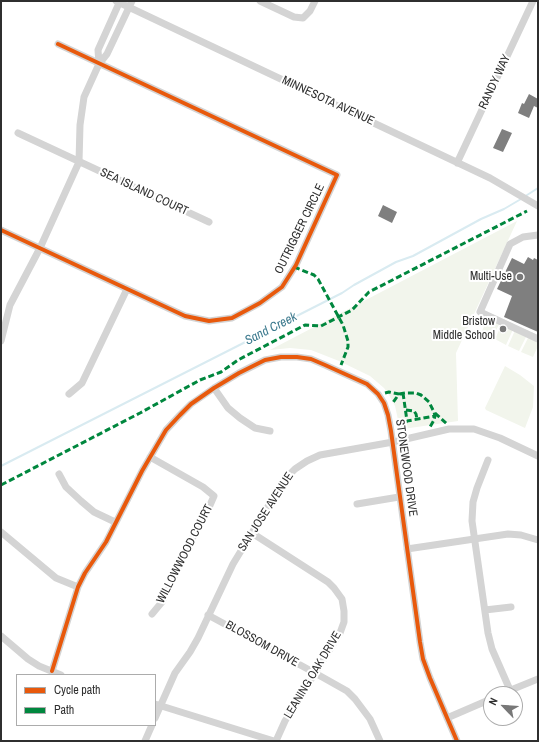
<!DOCTYPE html>
<html>
<head>
<meta charset="utf-8">
<style>
	body { margin:0 }
	#map { position:relative; width:539px; height:742px; overflow:hidden; background:#fff; font-family:"Archivo Narrow",sans-serif }
	canvas { display:block }
	.frame { position:absolute; inset:0; border:2px solid #2f2f2f; pointer-events:none }
	.legend { position:absolute; left:16px; top:674px; width:140px; height:52px; box-sizing:border-box; background:#fff; border:1px solid #acacac; margin:0; padding:5px 7px; list-style:none; font-size:12px; color:#2f2f2f }
	.legend li { display:flex; align-items:center; gap:8px; height:20px }
	.legend b { width:20px; border:1px solid #acacac }
	.north { position:absolute; left:483px; top:686px; width:40px; height:40px; box-sizing:border-box; background:#fff; border:1px solid #acacac; border-radius:50%; rotate:295deg; font-size:11px; font-weight:700; line-height:16px; text-align:center; color:#2f2f2f }
	.north::after { content:''; display:block; margin:auto; width:14px; height:18px; background:#787878; clip-path:polygon(50% 0,100% 100%,50% 72%,0 100%) }
</style>
</head>
<body>
<div id="map">
<canvas width="539" height="742"></canvas>
<div class="frame"></div>
<ul class="legend">
<li><b style="height:5px;background:#e8590c"></b>Cycle path</li>
<li><b style="height:5px;background:#00873e"></b>Path</li>
</ul>
<div class="north">N</div>
</div>
<script>
const ctx = document.querySelector('canvas').getContext('2d');
ctx.lineJoin = 'round';
function fill(path, color) { ctx.fillStyle = color; ctx.fill(path, 'evenodd'); }
const toPath = rows => new Path2D(rows.map(r => 'M' + r).join(''));
function strokePath(path, color, width, dash) { ctx.strokeStyle = color; ctx.lineWidth = width; ctx.lineCap = dash ? 'butt' : 'round'; ctx.setLineDash(dash || []); ctx.stroke(path); }
function label(font, color, halo, rows, align = 'center') {
  ctx.font = font + ' "Archivo Narrow",sans-serif'; ctx.lineWidth = 4; ctx.setLineDash([]); ctx.textBaseline = 'middle'; ctx.strokeStyle = halo; ctx.fillStyle = color; for (const [text, x, y, turn = 0] of rows) {
    ctx.save(); ctx.translate(x, y); ctx.rotate((+turn || 0) * Math.PI / 180); ctx.textAlign = isNaN(turn) ? turn : align; if (halo) ctx.strokeText(text, 0, 0); ctx.fillText(text, 0, 0); ctx.restore();
  }
}
const green = toPath([
	[517,221,456,353,458,421,403,429,399,424,395,406,389,395,384,388,370,376,339,361,311,350,290,348,270,350],
	[490,313,502,319,492,338,481,333],
	[504,319,515,325,506,345,495,339],
	[517,326,529,331,519,351,508,346],
	[531,332,538,335,538,346,533,357,521,352],
	[505,366,520,375,534,386,533,407,525,428,486,410,485,408]
]);
const stream = toPath([
	[524,197,538,188],
	[1,466,342,293,354,285,396,262,413,256,481,219,504,209,521,199]
]);
const building = toPath([
	[529,94,538,99,538,108,534,106,529,118,518,113,522,103,524,104],
	[502,129,512,133,503,152,493,148],
	[383,205,397,212,392,223,378,216],
	[528,257,533,260,534,258,538,260,538,332,504,317,512,296,497,289,512,258,524,264]
]);
const minor = toPath([
	[116,1,490,178,538,206],
	[260,1,294,17,303,18,310,11,315,1],
	[99,64,98,50,120,1],
	[18,133,209,222],
	[457,163,533,1],
	[1,230,185,316,209,321,232,318,260,303,282,287,296,265,337,175,58,44],
	[538,235,523,237,510,244,480,312,538,339],
	[1,341,10,305,40,248,79,162,80,125,84,97,99,64,107,54,132,1],
	[214,388,228,408,240,418,255,428,270,431],
	[69,394,82,383,127,289],
	[150,457,203,487,214,496,207,512,194,535,162,602,152,614],
	[488,460,477,488,473,502,472,521,488,633,492,649,510,690],
	[59,474,66,487,81,501,94,512,115,522],
	[357,504,399,497],
	[1,532,56,578,78,587],
	[252,533,328,582,334,588,342,599,344,611,344,622,340,633,285,721,276,741],
	[407,549,508,534,521,535,538,540],
	[485,610,511,607],
	[208,615,315,673,347,691,355,699,370,719,380,741],
	[1,636,28,659,39,666,61,675],
	[52,671,78,587,85,573,106,542,142,471,166,430,180,415,191,404,214,388,239,373,265,360,281,357,297,357,311,359,325,365,367,384,378,394,384,403,388,415,391,431,420,642,423,659,430,678,457,741],
	[501,694,538,679],
	[155,704,274,741],
	[155,718,175,673,190,652,198,638,233,564,278,490,286,478,295,469,307,461,320,455,393,442,449,429,474,429,500,438,538,456],
	[447,718,491,699],
	[145,741,152,725]
]);
const quiet = toPath([
	[294,267,314,275,318,279,343,325,348,341,348,347,341,365],
	[385,393,389,392,399,394,392,404],
	[403,393,407,421,435,416],
	[399,394,405,393,416,393,421,395,429,402,434,412,435,416,434,420,430,427],
	[406,410,414,411,416,414,417,419],
	[435,413,447,424],
	[400,429,407,421],
	[1,485,140,413,200,380,221,372,238,360,305,325,321,326,352,310,369,292,527,211]
]);
const cycleway = toPath([
	[1,230,185,316,209,321,232,318,260,303,282,287,296,265,337,175,58,44],
	[52,671,78,587,85,573,106,542,142,471,166,430,180,415,191,404,214,388,239,373,265,360,281,357,297,357,311,359,325,365,367,384,378,394,384,403,388,415,391,431,420,642,423,659,430,678,457,741]
]);
const markers = [
	[520,277,4,"#787878"],
	[503,329,4,"#787878"]
];
const streetNames = [
	["RANDY WAY",495,82,-65],
	["MINNESOTA AVENUE",328,101,25],
	["SEA ISLAND COURT",144,192,25],
	["OUTRIGGER CIRCLE",300,229,-64],
	["STONEWOOD DRIVE",406,468,82],
	["SAN JOSE AVENUE",266,512,-57],
	["WILLOWWOOD COURT",185,554,-63],
	["BLOSSOM DRIVE",262,644,29],
	["LEANING OAK DRIVE",313,675,-59]
];
const poiNames = [
	["Multi-Use",512,277],
	["Bristow",495,322],
	["Middle School",495,336]
];
const waterNames = [
	["Sand Creek",271,329,-27]
];
fill(green, '#f2f5ec');
strokePath(stream, '#d9ebf1', 2);
fill(building, '#7f7f7f');
strokePath(minor, '#d4d4d4', 7);
strokePath(quiet, '#00873e', 3, [6, 3]);
strokePath(cycleway, '#e8590c', 4);
for (const [x, y, r, color] of markers) { const dot = new Path2D(); dot.arc(x, y, r, 0, 2 * Math.PI); ctx.fillStyle = color; ctx.fill(dot); strokePath(dot, '#fff', 1.5); }
label('12px', '#2f2f2f', '#fff', streetNames);
label('12px', '#2f2f2f', '#fff', poiNames, 'right');
label('italic 13px', '#3e7b8f', '#fff', waterNames);
</script>
</body>
</html>
